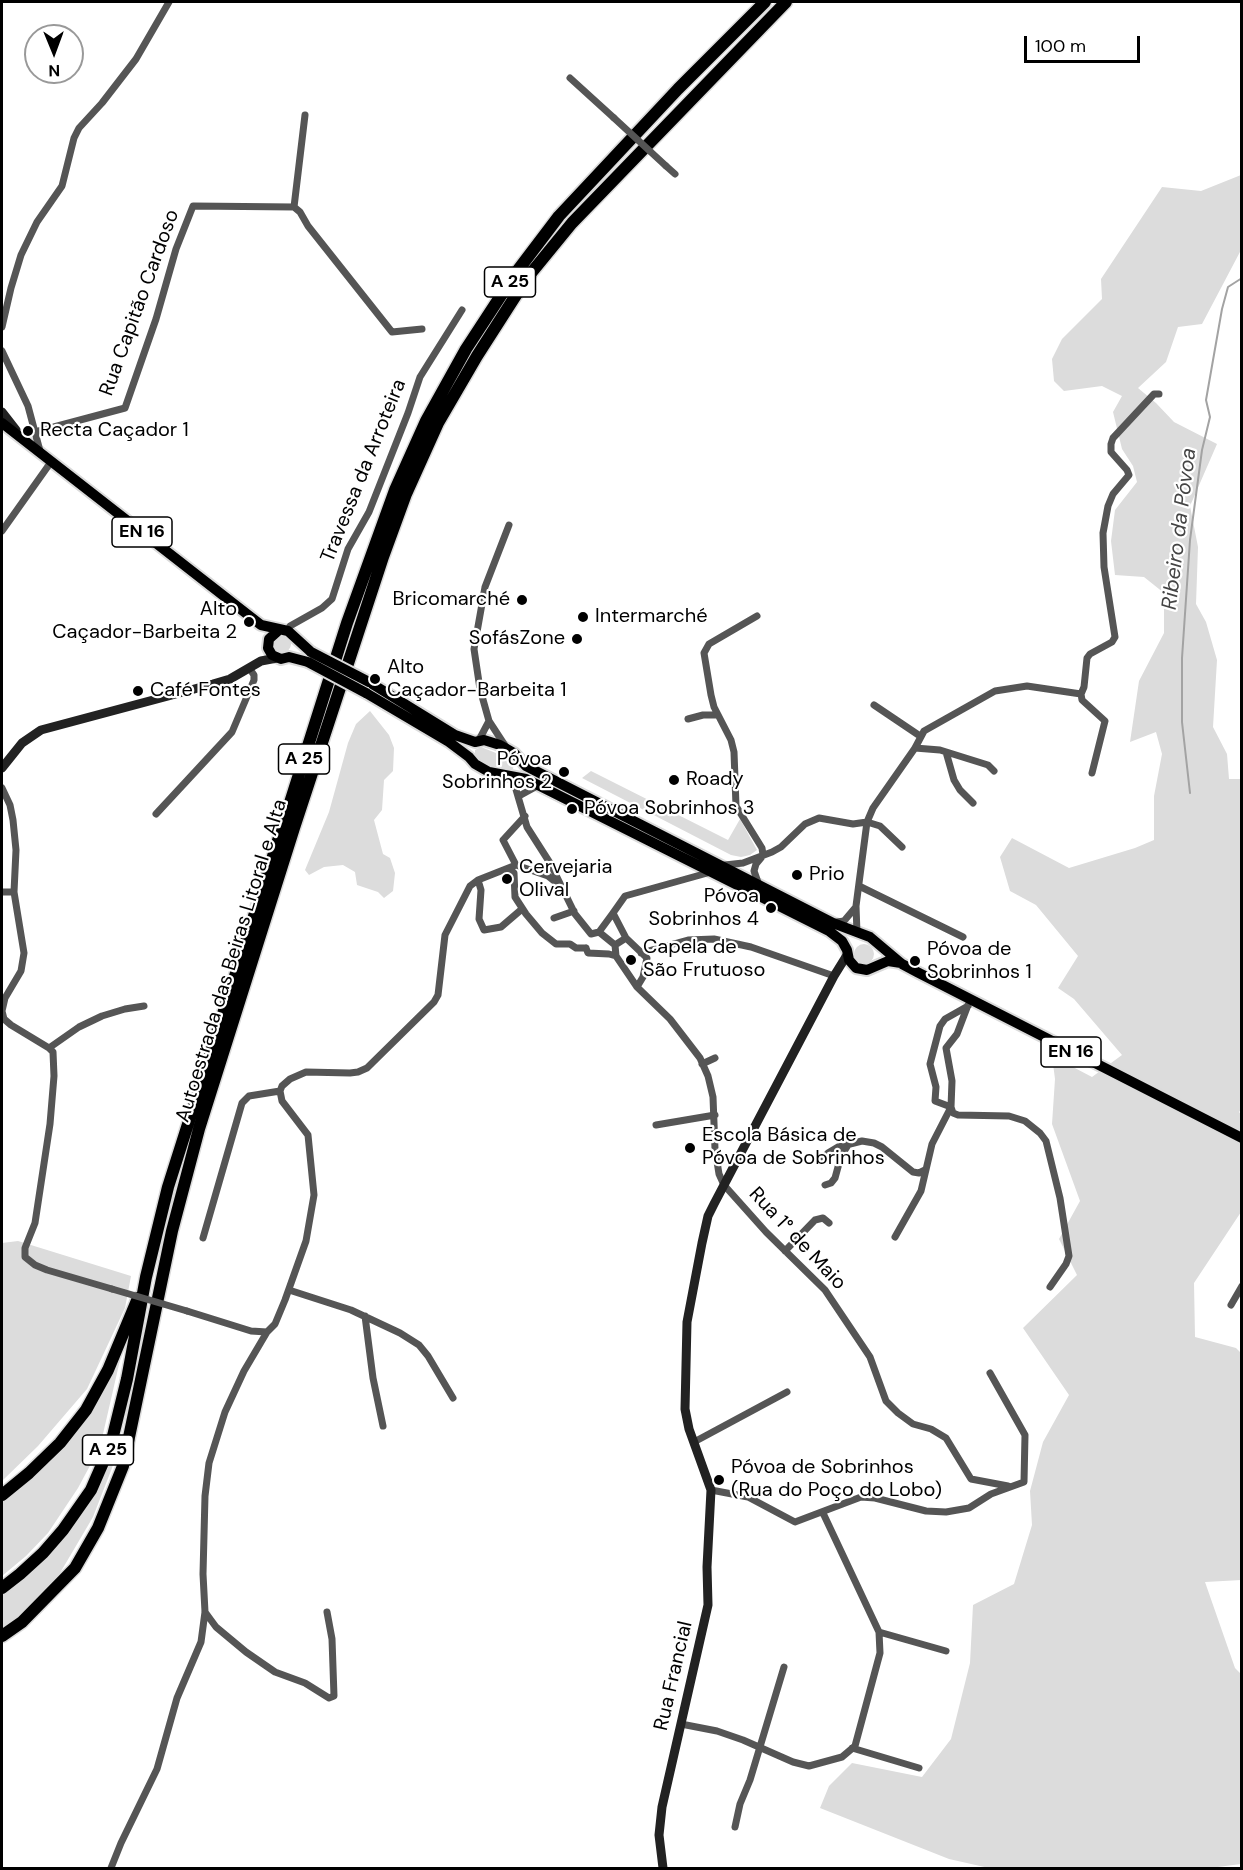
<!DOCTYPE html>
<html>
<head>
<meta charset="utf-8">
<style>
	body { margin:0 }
	#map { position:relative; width:1243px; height:1870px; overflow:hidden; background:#fff; font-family:"DM Sans",sans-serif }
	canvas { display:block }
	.frame { position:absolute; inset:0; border:3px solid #000; pointer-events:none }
	.north { position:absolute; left:24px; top:24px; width:60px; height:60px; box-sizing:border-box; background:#fff; border:2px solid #999; border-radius:50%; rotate:179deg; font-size:16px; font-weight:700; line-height:24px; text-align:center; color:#000 }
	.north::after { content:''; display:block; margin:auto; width:21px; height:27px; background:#000; clip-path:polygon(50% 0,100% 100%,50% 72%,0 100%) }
	.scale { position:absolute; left:1024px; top:36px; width:116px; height:27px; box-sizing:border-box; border:3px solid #000; border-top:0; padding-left:8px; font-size:18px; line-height:21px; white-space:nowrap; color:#000; -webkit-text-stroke:4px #fff; paint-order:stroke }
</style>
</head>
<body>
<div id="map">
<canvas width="1243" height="1870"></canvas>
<div class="frame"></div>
<div class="north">N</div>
<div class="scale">100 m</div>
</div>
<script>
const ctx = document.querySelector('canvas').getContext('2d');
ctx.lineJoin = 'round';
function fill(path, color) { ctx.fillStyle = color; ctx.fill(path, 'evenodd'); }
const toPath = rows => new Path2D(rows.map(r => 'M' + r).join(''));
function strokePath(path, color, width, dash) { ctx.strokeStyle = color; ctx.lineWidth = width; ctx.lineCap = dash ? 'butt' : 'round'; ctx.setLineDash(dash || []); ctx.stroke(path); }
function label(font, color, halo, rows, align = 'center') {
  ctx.font = font + ' "DM Sans",sans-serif'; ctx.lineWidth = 4.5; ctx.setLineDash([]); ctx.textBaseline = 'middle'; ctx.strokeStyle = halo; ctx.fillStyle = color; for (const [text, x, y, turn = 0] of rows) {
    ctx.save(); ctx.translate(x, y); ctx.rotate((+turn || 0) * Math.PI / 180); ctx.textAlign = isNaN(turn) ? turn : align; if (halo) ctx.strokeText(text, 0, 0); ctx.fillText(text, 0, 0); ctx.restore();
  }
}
const green = toPath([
	[1241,175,1241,250,1202,324,1178,327,1166,362,1138,388,1156,403,1174,422,1217,444,1190,506,1198,547,1196,604,1206,622,1217,660,1213,727,1227,754,1229,779,1241,779,1242,1108,1239,1112,1242,1116,1241,1212,1194,1283,1195,1337,1236,1348,1241,1353,1241,1580,1205,1582,1235,1668,1241,1674,1241,1864,1210,1868,989,1868,949,1859,820,1808,829,1786,852,1763,922,1777,951,1739,970,1663,973,1605,1014,1584,1032,1525,1030,1491,1043,1442,1069,1395,1023,1328,1077,1275,1059,1239,1080,1201,1052,1124,1055,1079,1052,1056,1092,1077,1122,1055,1074,999,1058,988,1078,956,1036,905,1010,891,1000,857,1012,838,1069,868,1135,848,1154,840,1154,796,1162,754,1156,732,1130,742,1139,681,1164,633,1164,593,1144,577,1115,575,1111,541,1115,510,1137,482,1133,466,1122,449,1113,412,1122,396,1102,386,1064,391,1054,381,1052,359,1062,339,1102,299,1101,279,1162,187,1201,191],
	'273 644a9 9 0 1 1 18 0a9 9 0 1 1-18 0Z',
	[370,711,389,735,394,748,393,771,384,780,382,810,374,820,383,854,390,858,395,873,393,891,384,898,378,892,357,885,355,872,343,865,324,867,309,875,305,870,329,812,348,743,356,724],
	[481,747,511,759,514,763,513,769,506,771,491,766,477,758,475,754,475,750],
	[591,771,728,840,740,819,757,850,750,855,741,857,731,855,582,778],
	'854 954a10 10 0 1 1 20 0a10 10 0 1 1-20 0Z',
	[18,1241,131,1276,125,1308,87,1389,38,1446,2,1481,2,1243],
	[123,1347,100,1447,78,1488,48,1533,26,1556,2,1576,2,1501,21,1487,69,1442,88,1415],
	[122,1433,112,1468,93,1517,60,1573,22,1616,2,1630,2,1596,45,1558,85,1509]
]);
const stream = toPath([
	[1190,793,1182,722,1182,658,1190,540,1202,450,1210,417,1206,400,1222,309,1228,287,1242,278]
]);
const street = toPath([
	[570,78,614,118],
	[666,166,675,174],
	[294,207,300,212,308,226,392,332,422,329],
	[2,327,11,288,21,255,37,222,62,186,74,138,79,128,102,103,136,59,169,2],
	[2,351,28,406,40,451],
	[35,432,125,408,156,319,176,249,193,206,294,207,305,115],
	[2,531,51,462],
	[757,616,709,644,704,653,711,695,714,707,731,740,734,752,736,806,762,848,763,855],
	[288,631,290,626,322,608,332,599,348,549,369,512,408,413,420,377,462,310],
	[874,705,920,736],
	[688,719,703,715,718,715],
	[479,740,489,721],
	[506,747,489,721,480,689,474,649,485,587,509,525],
	[915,748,940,750,988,765,994,771],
	[946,752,954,780,960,790,973,803],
	[1092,773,1105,721,1082,700,1081,694,1084,687,1087,658,1090,654,1112,642,1115,637,1104,567,1103,533,1108,506,1113,494,1129,475,1127,470,1111,452,1111,444,1113,438,1154,394,1159,394],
	[512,776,527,827,550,863,575,914,591,934,599,932],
	[2,788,10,805,13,820,16,850,14,892,24,953,21,971,5,998,2,1011,4,1019,11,1025,49,1048,79,1027,102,1016,125,1009,144,1006],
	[519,796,539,785],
	[156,814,232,732,254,680,254,675,249,668],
	[516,865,503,840,525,816],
	[516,865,548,876,558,884],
	[725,865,743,863,772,852,781,847,805,824,819,818,853,824,867,822,880,826,902,847],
	[509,868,514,873,515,897,526,914,542,933,556,944,570,944,576,948,586,948],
	[478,880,481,890,479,919,484,930,501,927,522,909],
	[759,885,754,871,756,864,761,858],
	[859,886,963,937],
	[2,892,14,892],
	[613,913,625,896,711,872],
	[554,918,574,911],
	[837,922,844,921,855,908],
	[599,932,615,945,626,938,647,958,643,977,637,987],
	[599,932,613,913,626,938],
	[857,933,856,906,867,822,873,808,915,748,924,731,995,691,1027,686,1081,694],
	[615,945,616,956,637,987,670,1019,700,1058,708,1076,713,1097,715,1149,719,1174,724,1185,766,1232,825,1290,870,1357,886,1401,898,1413,913,1424,931,1429,946,1438,971,1479,1008,1486],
	[586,948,588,953,609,954,616,956],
	[641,953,688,940,714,939,751,947,834,976],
	[968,1006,945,1019,940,1026,930,1064,936,1087,935,1101,951,1107,953,1113,958,1115,1009,1116,1025,1121,1040,1133,1046,1141,1060,1198,1069,1256,1066,1264,1050,1287],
	[49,1048,53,1052,54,1076,50,1124,35,1223,25,1248,25,1257,35,1265,47,1270,112,1289],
	[702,1064,715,1058],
	[280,1091,282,1086,290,1079,306,1072,350,1073,358,1072,367,1068,434,1002,438,995,445,935,470,886,478,880,516,865],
	[656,1125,715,1115],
	[821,1162,828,1153,838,1147,862,1141,874,1143,882,1147,913,1172,919,1173,925,1170],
	[825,1185,831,1183,835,1178,841,1156,848,1145],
	[895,1237,921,1191,932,1144,951,1107,952,1081,946,1048,957,1034,968,1005],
	[203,1238,242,1103,249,1096,280,1091],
	[785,1251,815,1220,823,1218,829,1223],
	[289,1290,351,1310,400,1333,419,1345,428,1356,453,1398],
	[1231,1305,1242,1286],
	[187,1311,251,1331,267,1332,275,1324,285,1300,306,1241,314,1195,308,1135,282,1101,280,1091],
	[365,1316,373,1378,383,1426],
	[694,1442,787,1392],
	[711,1490,748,1497,795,1522,861,1497,875,1498,926,1511,946,1512,969,1508,991,1494,1024,1482,1025,1435,990,1373],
	[205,1612,216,1627,246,1652,275,1672,305,1683,329,1698,334,1696,332,1639,327,1612],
	[879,1632,946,1651],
	[681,1724,717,1731,743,1740,793,1762,809,1766,842,1757,855,1746,880,1653,879,1632,823,1513],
	[852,1748,919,1768],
	[735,1827,740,1804,750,1780,784,1667],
	[111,1868,121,1843,157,1769,177,1698,201,1642,205,1612,203,1574,205,1496,209,1463,225,1412,244,1371,267,1332]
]);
const secondary = toPath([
	[2,412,16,430],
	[2,768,22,743,41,730,213,684,230,679,261,661,277,658],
	[663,1868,659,1835,662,1807,708,1605,707,1567,711,1490,689,1429,685,1409,687,1322,702,1243,708,1216,714,1204,834,976,847,955]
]);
const primary = toPath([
	[2,423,261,625,288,631,311,652],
	[279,630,269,639,268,648,272,655,281,659,289,657,308,662],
	[369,682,455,735,475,742,484,740,500,745,514,753,526,766,833,923,870,937,902,964,917,972,1242,1138],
	[366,693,449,742,469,757,475,764,489,772,526,779,829,931,842,941,847,950,849,960,856,968,867,970,888,961,901,963]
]);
const highway = toPath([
	[2,1495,29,1473,60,1443,86,1410,108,1370,138,1298],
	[2,1588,20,1574,43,1553,63,1530,91,1490,111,1444,127,1379,146,1277,168,1187,347,623,395,490,426,421,466,349,515,274,559,216,678,89,765,2],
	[2,1636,22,1622,75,1568,98,1528,123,1466,172,1231,199,1129,294,828,383,557,406,494,438,423,477,356,527,278,572,223,786,2]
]);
const streetBridge = toPath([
	[614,118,666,166],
	[112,1289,187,1311]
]);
const primaryBridge = toPath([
	[311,652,369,682],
	[308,662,366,693]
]);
const markers = [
	[28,431,6,"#000"],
	[522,600,6,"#000"],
	[583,617,6,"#000"],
	[249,622,6,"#000"],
	[577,639,6,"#000"],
	[375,679,6,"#000"],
	[138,691,6,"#000"],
	[564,772,6,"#000"],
	[674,780,6,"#000"],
	[572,809,6,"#000"],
	[797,875,6,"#000"],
	[507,879,6,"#000"],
	[771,908,6,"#000"],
	[631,960,6,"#000"],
	[915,961,6,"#000"],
	[690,1148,6,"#000"],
	[719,1480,6,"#000"]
];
const shields = [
	[510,282,51],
	[142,532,60],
	[304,759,51],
	[1071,1052,60],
	[108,1450,51]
];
const shieldNames = [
	["A 25",510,282],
	["EN 16",142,532],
	["A 25",304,759],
	["EN 16",1071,1052],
	["A 25",108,1450]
];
const streetNames = [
	["Rua Capitão Cardoso",140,303,-70],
	["Travessa da Arroteira",364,471,-68],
	["Autoestrada das Beiras Litoral e Alta",232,961,-73],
	["Rua 1° de Maio",797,1239,47],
	["Rua Francial",674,1676,-77]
];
const poiNames = [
	["Recta Caçador 1",40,431],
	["Bricomarché",510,600,"right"],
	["Alto",237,610,"right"],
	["Caçador-Barbeita 2",237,633,"right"],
	["Intermarché",595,617],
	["SofásZone",565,639,"right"],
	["Alto",387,668],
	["Caçador-Barbeita 1",387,691],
	["Café Fontes",150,691],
	["Póvoa",552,760,"right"],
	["Sobrinhos 2",552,783,"right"],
	["Roady",686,780],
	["Póvoa Sobrinhos 3",584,809],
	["Cervejaria",519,868],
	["Olival",519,891],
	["Prio",809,875],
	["Póvoa",759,897,"right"],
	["Sobrinhos 4",759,920,"right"],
	["Capela de",643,948],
	["São Frutuoso",643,971],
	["Póvoa de",927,950],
	["Sobrinhos 1",927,973],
	["Escola Básica de",702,1136],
	["Póvoa de Sobrinhos",702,1159],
	["Póvoa de Sobrinhos",731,1468],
	["(Rua do Poço do Lobo)",731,1491]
];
const waterNames = [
	["Ribeiro da Póvoa",1180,529,-83]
];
fill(green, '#dcdcdc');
strokePath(stream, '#a3a3a3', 2);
strokePath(primary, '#dbdbdb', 14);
strokePath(highway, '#dbdbdb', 15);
strokePath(street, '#555', 7);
strokePath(secondary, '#222', 9);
strokePath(primary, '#000', 10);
strokePath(highway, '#000', 12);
strokePath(primaryBridge, '#dbdbdb', 14, []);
strokePath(streetBridge, '#555', 7);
strokePath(primaryBridge, '#000', 10);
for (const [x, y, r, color] of markers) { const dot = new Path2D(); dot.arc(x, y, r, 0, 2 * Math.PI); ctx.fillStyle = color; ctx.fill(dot); strokePath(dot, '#fff', 2); }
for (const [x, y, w] of shields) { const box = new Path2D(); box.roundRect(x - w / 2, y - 15, w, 30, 4.5); ctx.fillStyle = '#fff'; ctx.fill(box); strokePath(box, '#000', 1.5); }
label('bold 18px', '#000', null, shieldNames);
label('20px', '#000', '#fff', streetNames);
label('20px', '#000', '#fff', poiNames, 'left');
label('italic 21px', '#444', '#fff', waterNames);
</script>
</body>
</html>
